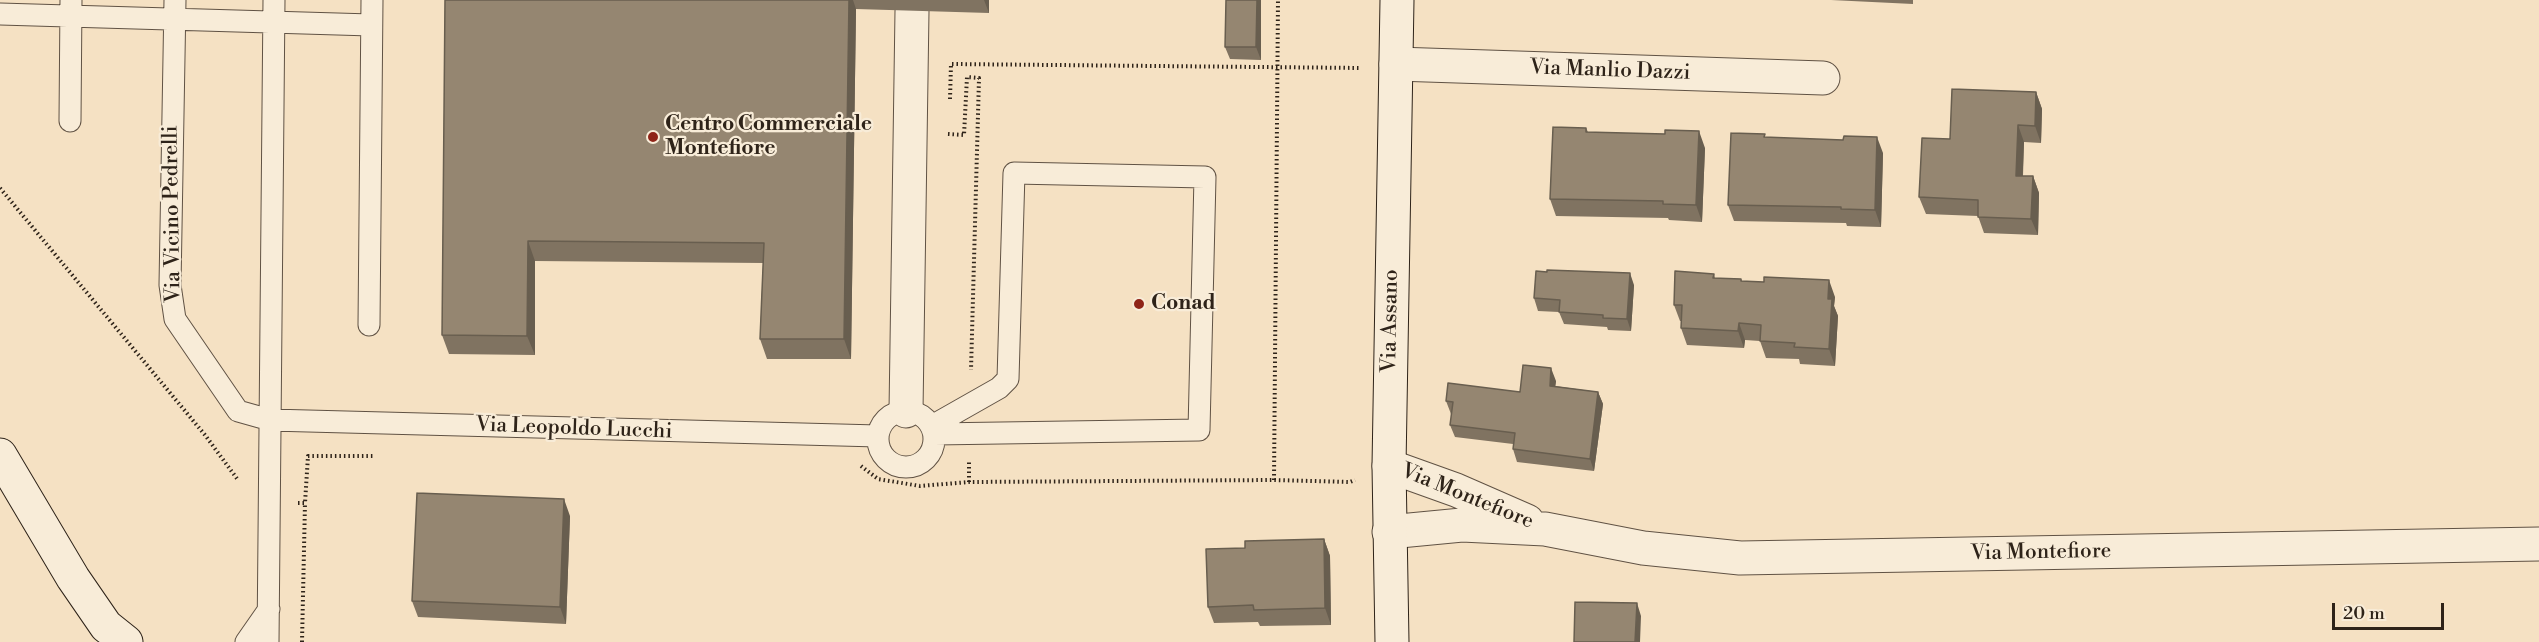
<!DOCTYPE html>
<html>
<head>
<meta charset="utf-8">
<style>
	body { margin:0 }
	#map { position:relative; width:2539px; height:642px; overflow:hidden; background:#f5e1c3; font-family:"Libre Bodoni",serif }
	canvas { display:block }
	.scale { position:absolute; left:2332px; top:603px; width:112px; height:27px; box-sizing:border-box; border:3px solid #2e2319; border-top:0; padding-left:8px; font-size:18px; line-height:21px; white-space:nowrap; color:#2e2319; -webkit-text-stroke:4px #f8ecd8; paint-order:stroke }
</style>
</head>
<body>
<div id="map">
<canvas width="2539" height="642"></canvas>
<div class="scale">20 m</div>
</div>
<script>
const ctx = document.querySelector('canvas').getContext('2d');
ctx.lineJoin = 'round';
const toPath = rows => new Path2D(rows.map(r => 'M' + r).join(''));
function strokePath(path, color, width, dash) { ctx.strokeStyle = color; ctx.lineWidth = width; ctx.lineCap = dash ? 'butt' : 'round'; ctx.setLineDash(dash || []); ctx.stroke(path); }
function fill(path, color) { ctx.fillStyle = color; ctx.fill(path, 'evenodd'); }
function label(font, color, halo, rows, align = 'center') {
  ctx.font = font + ' "Libre Bodoni",serif'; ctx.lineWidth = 4.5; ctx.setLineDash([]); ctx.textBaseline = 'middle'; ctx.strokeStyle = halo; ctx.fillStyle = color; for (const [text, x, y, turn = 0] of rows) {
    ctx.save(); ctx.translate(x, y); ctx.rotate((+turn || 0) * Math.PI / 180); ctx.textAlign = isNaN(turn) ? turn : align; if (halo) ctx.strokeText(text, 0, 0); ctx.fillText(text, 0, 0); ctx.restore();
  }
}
const path = toPath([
	[950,99,951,64,1361,68],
	[948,134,964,135,967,77,979,78,971,370],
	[0,188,205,435,238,480],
	[861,466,878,479,920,486,969,482,1274,480,1350,482,1355,480],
	[1274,480,1278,0],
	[969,482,969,462],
	[298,503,305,503,308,456,374,456],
	[302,642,305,503]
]);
const service = toPath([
	[175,0,170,285,175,319,238,411,270,420,878,436],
	[0,14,371,25],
	[70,121,71,0],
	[369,325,372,0],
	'878 439a28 28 0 1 1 56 0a28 28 0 1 1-56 0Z',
	[932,426,999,388,1008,379,1014,173,1205,177,1199,430,935,434],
	[246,642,269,609],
	[268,642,274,0]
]);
const minor = toPath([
	[1396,64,1823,78],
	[906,411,912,11],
	[1389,466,1456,490,1527,521],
	[1389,532,1462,525,1545,529,1643,548,1740,558,2539,544]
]);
const secondary = toPath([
	[0,455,73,578,106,626,126,642],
	[1392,642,1389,466,1397,0]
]);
const wall = toPath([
	[445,0,989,0,989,13,856,9,851,359,767,359,760,339,763,263,535,261,535,355,449,354,442,335],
	[1261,0,1261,60,1230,59,1225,47],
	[1831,0,1913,0,1913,4],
	[2036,92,2042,109,2041,143,2024,142,2023,176,2033,176,2039,193,2038,235,1984,233,1978,216,1926,214,1919,197],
	[1586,128,1588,132,1705,148,1702,222,1669,220,1668,218,1556,216,1550,199],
	[1766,137,1883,153,1881,227,1847,226,1846,223,1734,221,1728,205],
	[1714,274,1715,278,1741,279,1742,281,1835,297,1834,306,1838,316,1835,366,1800,364,1799,359,1766,358,1760,341,1745,340,1744,348,1687,345,1681,328,1681,321,1680,321,1674,305],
	[1634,285,1631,331,1608,330,1607,327,1564,324,1559,312,1538,311,1534,298],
	[1556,381,1555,386,1598,392,1603,404,1594,471,1517,462,1513,449,1513,444,1455,437,1450,425,1452,414,1451,414,1446,401,1520,392],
	[570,516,566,624,418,617,412,601],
	[1324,539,1330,556,1331,625,1260,626,1258,622,1214,623,1208,607,1245,548]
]);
const shadedWall = toPath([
	[849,0,853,0,856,9,851,359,844,339],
	[984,0,989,0,989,13],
	[1257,0,1261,0,1261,60,1256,47],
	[2036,92,2042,109,2041,143,2035,126],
	[2018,125,2024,142,2022,192,2016,176],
	[1699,131,1705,148,1702,222,1696,205],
	[1877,137,1883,153,1881,227,1875,210],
	[2033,176,2039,193,2038,235,2031,219],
	[528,241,535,261,535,355,527,336],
	[1630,273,1634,285,1631,331,1627,319],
	[1829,280,1835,297,1834,306,1838,316,1835,366,1829,349,1828,299],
	[1739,323,1745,340,1744,348,1738,331],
	[1551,368,1556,381,1554,398,1550,386],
	[1598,392,1603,404,1594,471,1590,459],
	[564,499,570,516,566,624,560,607],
	[1324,539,1330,556,1331,625,1325,608],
	[1637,603,1641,616,1640,642,1635,642]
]);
const building = toPath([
	[445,0,849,0,844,339,760,339,764,243,528,241,527,336,442,335,445,0],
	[1226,0,1257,0,1256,47,1225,47,1226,0],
	[1952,89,2036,92,2035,126,2018,125,2016,176,2033,176,2031,219,1978,217,1978,200,1919,197,1922,138,1950,139,1952,89],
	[1553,127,1586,128,1586,132,1665,134,1665,130,1699,131,1696,205,1663,204,1663,201,1550,199,1553,127],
	[1731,133,1765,134,1764,137,1843,140,1844,136,1877,137,1875,210,1841,209,1841,207,1728,205,1731,133],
	[1547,270,1630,273,1627,319,1603,318,1603,315,1559,312,1560,300,1534,298,1536,271,1547,272,1547,270],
	[1675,271,1714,274,1713,278,1741,279,1741,281,1764,282,1764,277,1829,280,1828,299,1832,299,1829,349,1794,347,1795,343,1760,341,1761,325,1739,323,1738,331,1681,328,1682,305,1674,305,1675,271],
	[1523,365,1551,368,1550,386,1598,392,1590,459,1513,449,1515,433,1450,425,1453,402,1446,401,1448,383,1520,392,1523,365],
	[417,493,564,499,560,607,412,601,417,493],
	[1324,539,1325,608,1254,610,1253,605,1208,607,1206,549,1245,548,1245,541,1324,539],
	[1575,602,1637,603,1635,642,1574,642,1575,602]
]);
const markers = [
	[653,137,6,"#8f2418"],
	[1139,304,6,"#8f2418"]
];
const streetNames = [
	["Via Manlio Dazzi",1610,71,2],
	["Via Vicino Pedrelli",173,214,-91],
	["Via Assano",1391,321,-89],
	["Via Leopoldo Lucchi",574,429,2],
	["Via Montefiore",1467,497,22],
	["Via Montefiore",2041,553,-1]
];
const poiNames = [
	["Centro Commerciale",665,125],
	["Montefiore",665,149],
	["Conad",1151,304]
];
strokePath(service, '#605244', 23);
strokePath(minor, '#605244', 35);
strokePath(secondary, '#2e2319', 35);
strokePath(path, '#2e2319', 4, [1.5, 3]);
strokePath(service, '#f8ecd8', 21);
strokePath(minor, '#f8ecd8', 33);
strokePath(secondary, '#f8ecd8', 33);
fill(wall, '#807361');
fill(shadedWall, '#685e4f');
fill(building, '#958671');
strokePath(building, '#685e4f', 1.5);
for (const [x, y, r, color] of markers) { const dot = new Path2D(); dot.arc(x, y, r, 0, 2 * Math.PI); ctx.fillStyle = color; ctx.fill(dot); strokePath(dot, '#f8ecd8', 2); }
label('21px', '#2e2319', '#f8ecd8', streetNames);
label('bold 21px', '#2e2319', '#f8ecd8', poiNames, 'left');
</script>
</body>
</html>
